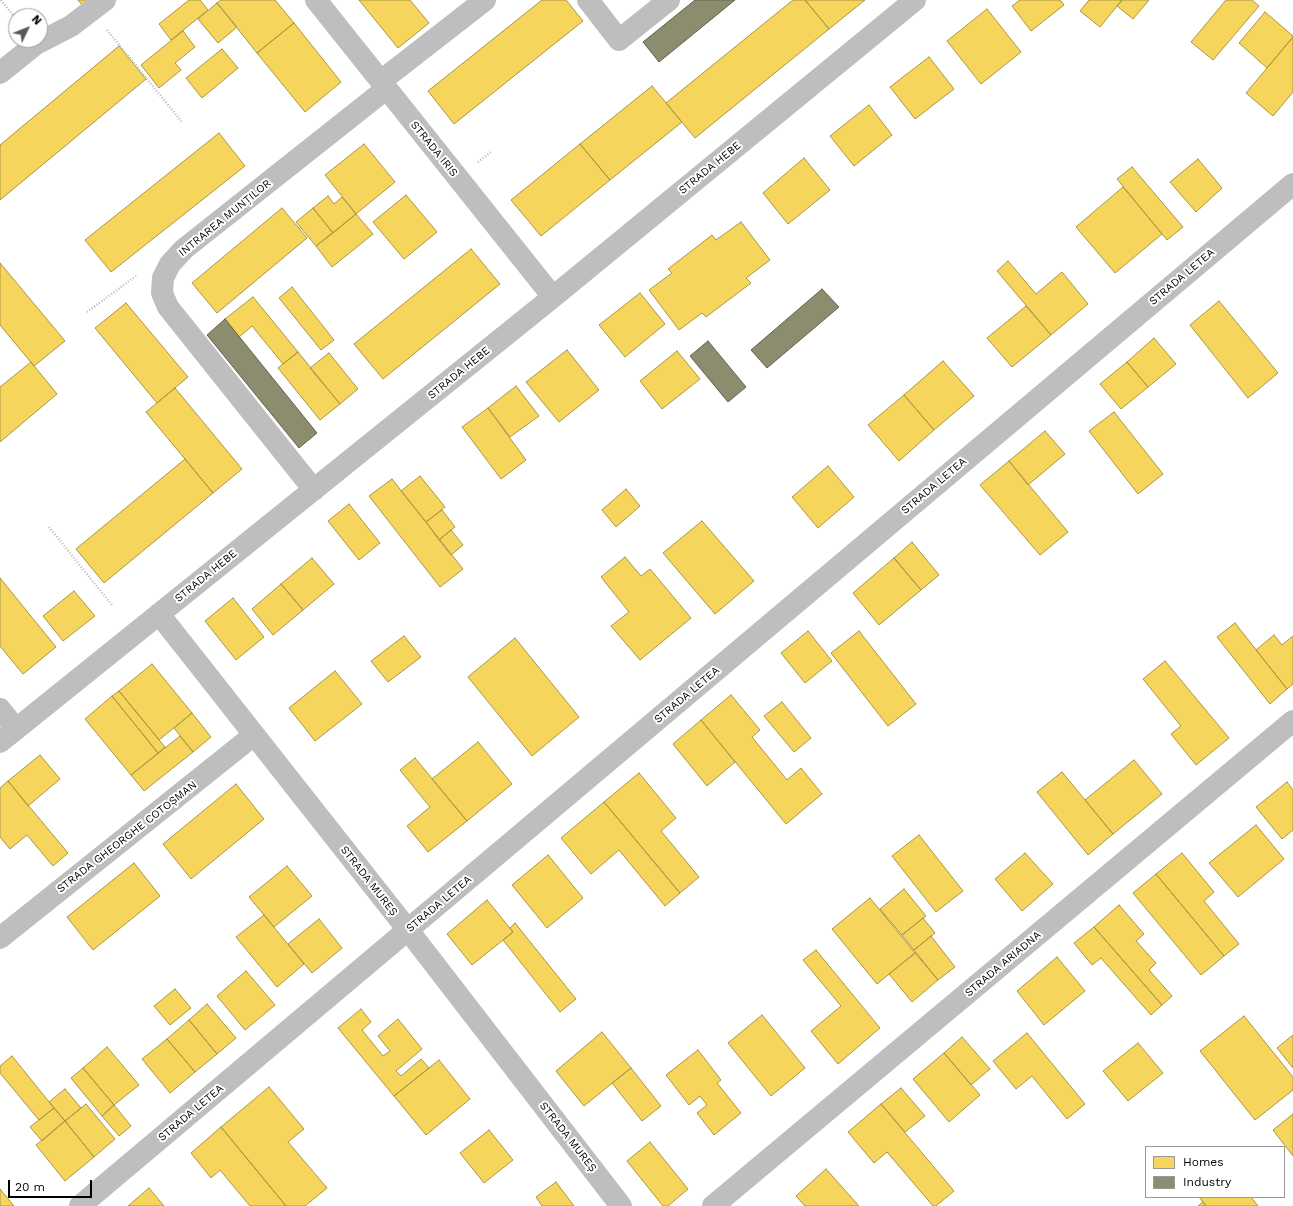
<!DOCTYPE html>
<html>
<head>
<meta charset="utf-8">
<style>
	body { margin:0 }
	#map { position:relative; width:1293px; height:1206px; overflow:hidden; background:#fff; font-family:"Work Sans",sans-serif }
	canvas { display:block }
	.legend { position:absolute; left:1145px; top:1146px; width:140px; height:52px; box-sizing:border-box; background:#fff; border:1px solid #999; margin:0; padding:5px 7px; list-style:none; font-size:12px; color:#000 }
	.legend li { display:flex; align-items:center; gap:8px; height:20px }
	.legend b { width:20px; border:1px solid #999 }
	.north { position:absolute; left:8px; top:8px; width:40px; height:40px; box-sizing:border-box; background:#fff; border:1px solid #999; border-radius:50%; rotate:47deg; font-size:11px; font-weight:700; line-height:16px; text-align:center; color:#000 }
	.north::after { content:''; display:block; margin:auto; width:14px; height:18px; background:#595959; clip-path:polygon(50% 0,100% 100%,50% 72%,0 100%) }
	.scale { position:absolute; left:8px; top:1180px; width:84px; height:18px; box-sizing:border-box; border:2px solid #000; border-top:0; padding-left:5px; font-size:12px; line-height:14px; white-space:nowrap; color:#000; -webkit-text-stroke:3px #fff; paint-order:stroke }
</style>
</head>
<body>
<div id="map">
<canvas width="1293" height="1206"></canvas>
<ul class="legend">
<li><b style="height:11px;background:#f6d55c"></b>Homes</li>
<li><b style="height:11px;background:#8c8c6e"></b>Industry</li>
</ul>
<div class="north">N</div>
<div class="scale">20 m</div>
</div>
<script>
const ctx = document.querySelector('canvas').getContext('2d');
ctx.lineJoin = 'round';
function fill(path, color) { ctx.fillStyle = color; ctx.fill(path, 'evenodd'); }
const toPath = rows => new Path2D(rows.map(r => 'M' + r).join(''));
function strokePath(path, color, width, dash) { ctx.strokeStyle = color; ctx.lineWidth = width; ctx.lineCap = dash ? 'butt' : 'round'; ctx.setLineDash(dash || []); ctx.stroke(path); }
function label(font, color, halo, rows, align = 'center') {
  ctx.font = font + ' "Work Sans",sans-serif'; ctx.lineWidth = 4; ctx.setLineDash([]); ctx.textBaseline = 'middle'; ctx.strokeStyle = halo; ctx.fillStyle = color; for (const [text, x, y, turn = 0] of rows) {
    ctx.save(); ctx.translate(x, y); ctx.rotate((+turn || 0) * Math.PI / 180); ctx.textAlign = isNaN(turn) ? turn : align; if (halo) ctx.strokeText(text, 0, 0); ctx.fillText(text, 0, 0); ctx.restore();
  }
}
const homes = toPath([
	[78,0,98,0,86,10,78,0],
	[189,0,200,0,208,10,171,40,159,24,189,0],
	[221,0,275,0,294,23,257,53,217,3,221,0],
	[359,0,410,0,429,23,398,48,359,0],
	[542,0,566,0,583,21,454,124,428,91,542,0],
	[793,0,805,0,829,29,695,138,666,103,793,0],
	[805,0,865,0,829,29,805,0],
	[1020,0,1060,0,1064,5,1031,31,1012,6,1020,0],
	[1089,0,1122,0,1100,27,1080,11,1089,0],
	[1122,0,1149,0,1133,19,1117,6,1122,0],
	[1226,0,1252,0,1259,6,1213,60,1191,42,1226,0],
	[217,3,237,27,218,43,198,19,217,3],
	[987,9,1021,52,981,84,947,41,987,9],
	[1265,12,1293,36,1293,37,1267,68,1239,43,1265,12],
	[294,23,341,82,305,112,257,53,294,23],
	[183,31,195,47,175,63,181,70,159,88,141,65,183,31],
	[1293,37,1293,92,1273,116,1246,93,1293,37],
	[119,46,146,79,0,200,0,145,119,46],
	[222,49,238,68,202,98,186,78,222,49],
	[929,57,954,89,915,119,890,87,929,57],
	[652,86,682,122,610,180,580,144,652,86],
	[869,105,892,135,854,166,830,136,869,105],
	[219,133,245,166,111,272,85,240,219,133],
	[364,144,395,182,356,214,325,175,364,144],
	[580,144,610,180,541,236,511,200,580,144],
	[804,158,830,190,788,224,763,193,804,158],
	[1198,159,1222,188,1196,212,1170,182,1198,159],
	[1132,167,1183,227,1167,240,1117,179,1132,167],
	[1123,187,1162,234,1115,273,1076,227,1123,187],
	[406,195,437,232,404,259,373,222,406,195],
	[328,196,334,204,342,197,356,214,333,233,313,208,328,196],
	[282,208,307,238,217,313,192,283,282,208],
	[313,208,333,233,316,246,296,222,313,208],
	[356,214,373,234,332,267,316,246,356,214],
	[741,222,770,260,746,278,751,283,706,317,702,313,679,330,649,290,672,273,668,269,712,235,716,240,741,222],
	[471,249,500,284,383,379,354,344,471,249],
	[1008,261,1036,294,1062,272,1088,304,1051,335,997,271,1008,261],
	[0,263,65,341,34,366,0,325,0,263],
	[292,287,334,340,321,350,279,298,292,287],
	[640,293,665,324,625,357,599,325,640,293],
	[253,297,298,352,283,364,252,326,239,337,225,319,253,297],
	[1219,301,1278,373,1248,398,1190,325,1219,301],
	[126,303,188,377,157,403,95,328,126,303],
	[1026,306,1051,335,1012,367,987,338,1026,306],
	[1154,338,1176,364,1148,387,1127,362,1154,338],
	[567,350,599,390,559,422,526,382,567,350],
	[677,351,700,379,662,409,640,381,677,351],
	[298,352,340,404,320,420,278,368,298,352],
	[329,353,358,389,340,404,310,368,329,353],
	[943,361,974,396,934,430,904,395,943,361],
	[31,362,57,394,0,442,0,387,31,362],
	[1127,362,1148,387,1121,409,1100,384,1127,362],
	[516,386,539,416,510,437,488,408,516,386],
	[175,388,242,469,213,493,146,412,175,388],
	[904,395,934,430,899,461,868,425,904,395],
	[488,408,526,460,501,479,462,427,488,408],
	[1114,412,1163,474,1138,494,1089,431,1114,412],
	[1045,431,1065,454,1028,485,1009,461,1045,431],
	[185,459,213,493,104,583,76,549,185,459],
	[1009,461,1068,532,1040,555,980,485,1009,461],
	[828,466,854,497,818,528,792,497,828,466],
	[420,476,445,507,426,522,401,491,420,476],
	[392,479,463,569,440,587,369,496,392,479],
	[626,489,640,506,616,527,602,510,626,489],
	[349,504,380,543,359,560,328,521,349,504],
	[442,510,455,527,439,540,426,522,442,510],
	[702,521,754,581,715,614,663,553,702,521],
	[451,530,463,545,451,555,439,540,451,530],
	[912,542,939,575,921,590,894,558,912,542],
	[625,557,641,576,650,569,691,618,640,660,611,626,629,612,601,577,625,557],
	[312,558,334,584,303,610,281,584,312,558],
	[894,558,921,590,879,625,853,593,894,558],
	[0,578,56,647,23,674,0,646,0,578],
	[281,584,303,610,273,635,252,609,281,584],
	[74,591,95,616,63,641,43,616,74,591],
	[233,598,264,637,236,660,205,621,233,598],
	[1235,623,1287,689,1270,704,1217,637,1235,623],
	[808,631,832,661,805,683,781,653,808,631],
	[859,631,916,704,888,726,831,653,859,631],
	[1274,635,1282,645,1293,636,1293,684,1287,689,1256,650,1274,635],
	[404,636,421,657,388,682,371,661,404,636],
	[515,638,579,717,532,756,468,677,515,638],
	[1165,661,1229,738,1196,765,1171,734,1181,726,1143,679,1165,661],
	[152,664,192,713,159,740,119,691,152,664],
	[335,671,362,704,315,741,289,708,335,671],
	[119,691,165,747,158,753,112,696,119,691],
	[731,695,760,730,752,737,787,780,801,768,822,794,786,824,701,720,731,695],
	[112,696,158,753,131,775,85,719,112,696],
	[782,702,811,738,794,752,764,716,782,702],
	[192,713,211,737,193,752,174,728,192,713],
	[701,720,735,762,707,786,673,744,701,720],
	[180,736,193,752,144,791,131,775,180,736],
	[478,742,512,784,467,821,432,779,478,742],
	[40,755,60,779,28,806,8,781,40,755],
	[415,758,467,821,428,852,407,826,430,807,400,770,415,758],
	[1134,760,1162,794,1113,834,1085,800,1134,760],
	[1062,772,1113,834,1088,855,1037,792,1062,772],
	[639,773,676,818,661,831,699,877,680,893,604,802,639,773],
	[8,781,68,853,53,866,27,835,10,849,0,837,0,788,8,781],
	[1287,782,1293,790,1293,830,1282,839,1256,807,1287,782],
	[236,784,264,819,191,879,163,844,236,784],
	[604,802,680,893,665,906,619,850,591,874,561,838,604,802],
	[1256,825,1284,859,1238,897,1209,863,1256,825],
	[919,835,963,891,936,912,892,856,919,835],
	[1025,853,1053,884,1022,911,995,879,1025,853],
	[1182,853,1214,892,1204,901,1239,944,1224,956,1156,874,1182,853],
	[548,855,583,898,547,928,512,885,548,855],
	[134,863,160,896,93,950,67,917,134,863],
	[287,866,312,896,274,927,249,897,287,866],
	[1156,874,1224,956,1201,975,1133,893,1156,874],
	[904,889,926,916,902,935,880,909,904,889],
	[870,898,915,953,877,984,832,929,870,898],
	[487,900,513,932,472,965,447,934,487,900],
	[1119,905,1144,934,1136,941,1156,963,1149,970,1172,996,1162,1005,1094,927,1119,905],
	[264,915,304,964,277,987,236,937,264,915],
	[923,918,935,933,914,950,902,935,923,918],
	[319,919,342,948,312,973,288,944,319,919],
	[515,923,576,999,560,1012,503,940,513,932,510,928,515,923],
	[1094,927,1162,1005,1151,1015,1101,958,1092,965,1074,943,1094,927],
	[931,936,955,967,938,980,914,950,931,936],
	[816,950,880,1028,838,1064,811,1031,841,1006,803,960,816,950],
	[915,953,938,980,912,1002,889,974,915,953],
	[1057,957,1085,991,1044,1025,1017,991,1057,957],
	[246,971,275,1005,245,1030,217,996,246,971],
	[175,989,191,1008,170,1025,154,1006,175,989],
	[207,1004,236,1038,217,1054,189,1020,207,1004],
	[361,1009,371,1022,362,1030,383,1056,390,1051,378,1036,398,1019,422,1049,396,1071,401,1076,421,1059,429,1068,394,1096,338,1028,361,1009],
	[762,1015,805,1068,771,1096,728,1043,762,1015],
	[1244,1016,1293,1077,1293,1090,1255,1120,1200,1051,1244,1016],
	[189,1020,217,1054,195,1072,167,1039,189,1020],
	[602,1032,631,1068,584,1106,556,1071,602,1032],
	[1027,1033,1085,1104,1067,1119,1032,1076,1016,1089,993,1061,1027,1033],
	[1293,1035,1293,1068,1277,1048,1293,1035],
	[962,1037,990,1069,971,1085,944,1053,962,1037],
	[167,1039,195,1072,170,1093,142,1059,167,1039],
	[1138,1043,1163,1073,1128,1101,1103,1071,1138,1043],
	[107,1047,139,1085,114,1105,83,1068,107,1047],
	[698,1050,721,1080,717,1083,741,1113,714,1135,697,1113,707,1105,700,1096,689,1105,666,1075,698,1050],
	[944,1053,980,1095,949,1122,913,1079,944,1053],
	[12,1056,54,1108,39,1120,0,1073,0,1066,12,1056],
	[439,1060,470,1099,426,1135,394,1096,439,1060],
	[83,1068,114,1105,102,1116,71,1078,83,1068],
	[631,1068,661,1106,642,1121,612,1083,631,1068],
	[269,1087,304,1129,288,1142,327,1188,305,1206,286,1206,221,1127,269,1087],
	[901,1088,925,1116,905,1132,881,1104,901,1088],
	[65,1089,81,1108,65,1121,49,1102,65,1089],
	[86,1104,115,1139,94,1157,65,1121,86,1104],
	[881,1104,954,1191,936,1206,933,1206,887,1152,874,1163,848,1132,881,1104],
	[114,1105,131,1126,119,1136,102,1116,114,1105],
	[54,1108,65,1121,42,1141,30,1127,54,1108],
	[1293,1114,1293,1156,1273,1130,1293,1114],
	[65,1121,94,1157,65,1181,36,1145,65,1121],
	[221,1127,286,1206,250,1206,220,1170,211,1178,191,1153,221,1127],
	[489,1130,513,1160,484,1183,460,1153,489,1130],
	[650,1142,688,1189,668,1206,663,1206,627,1161,650,1142],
	[826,1169,859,1206,805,1206,796,1196,826,1169],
	[556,1182,574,1206,542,1206,536,1197,556,1182],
	[149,1188,164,1206,128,1206,149,1188],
	[0,1189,14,1206,0,1206,0,1189],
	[1199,1197,1251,1197,1258,1206,1206,1206,1199,1197],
	[1203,1202,1206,1206,1198,1206,1203,1202]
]);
const industry = toPath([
	[695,0,735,0,659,62,643,42,695,0],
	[822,289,839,307,767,368,751,350,822,289],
	[225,319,317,433,299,448,207,335,225,319],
	[708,341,746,387,728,402,690,356,708,341]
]);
const path = toPath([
	[1,0,16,19],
	[107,30,182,122],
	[478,162,491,152],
	[87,312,136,276],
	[49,527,112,605]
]);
const minor = toPath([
	[316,0,553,297],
	[588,0,619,40,669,0],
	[0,73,36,44,71,26,105,0],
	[381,81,485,0],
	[314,490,168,307,162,293,163,278,170,264,184,249,386,89],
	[159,614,408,930,621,1206],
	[0,709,16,729],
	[0,742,553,297,915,0],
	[0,938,254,735],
	[80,1206,1293,184],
	[713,1206,1293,721]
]);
const streetNames = [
	["STRADA IRIS",434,149,51],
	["STRADA HEBE",710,168,-39],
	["INTRAREA MUNȚILOR",225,218,-39],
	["STRADA LETEA",1182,277,-40],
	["STRADA HEBE",459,373,-39],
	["STRADA LETEA",934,486,-40],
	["STRADA HEBE",206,576,-39],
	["STRADA LETEA",687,695,-40],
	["STRADA GHEORGHE COTOȘMAN",127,837,-38],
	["STRADA MUREȘ",369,881,52],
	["STRADA LETEA",439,904,-40],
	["STRADA ARIADNA",1003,964,-40],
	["STRADA LETEA",191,1113,-40],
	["STRADA MUREȘ",568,1137,52]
];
fill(homes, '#f6d55c');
strokePath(homes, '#ac9540', 1);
fill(industry, '#8c8c6e');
strokePath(industry, '#62624d', 1);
strokePath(path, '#b8b8b8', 2.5, [1, 2]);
strokePath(minor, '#bebebe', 22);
label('11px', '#000', '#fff', streetNames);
</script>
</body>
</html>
